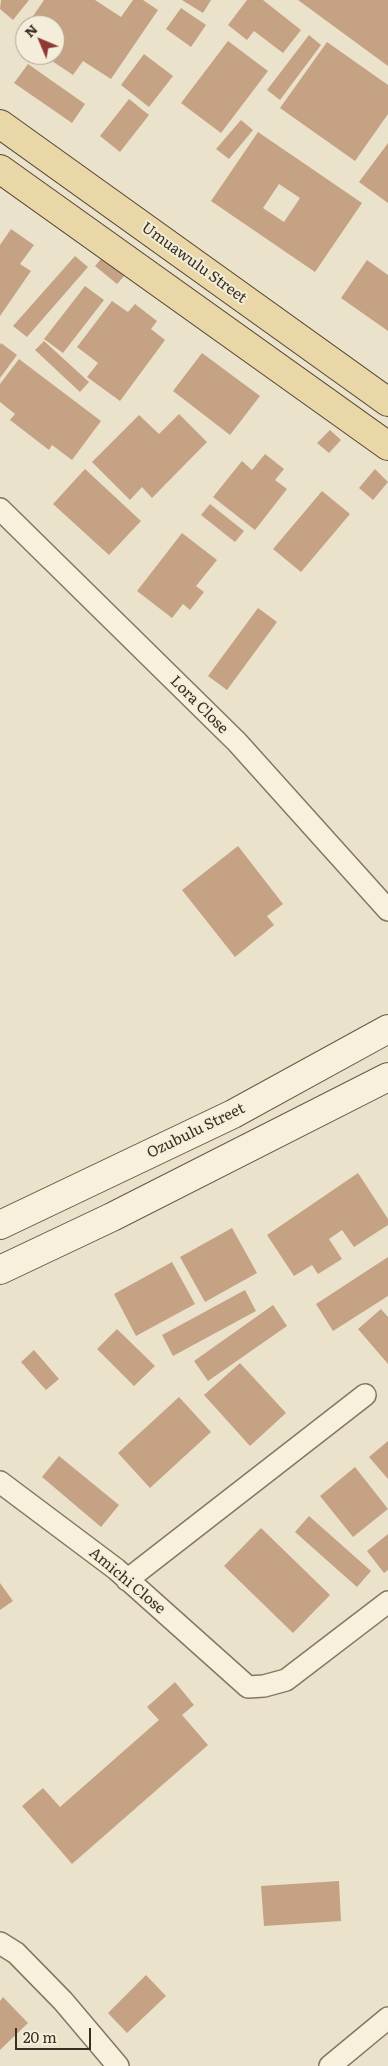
<!DOCTYPE html>
<html>
<head>
<meta charset="utf-8">
<style>
	body { margin:0 }
	#map { position:relative; width:388px; height:2066px; overflow:hidden; background:#ebe2cb; font-family:Literata,serif }
	canvas { display:block }
	.north { position:absolute; left:15px; top:15px; width:50px; height:50px; box-sizing:border-box; background:#f3edd9; border:1px solid #a8a190; border-radius:50%; rotate:315deg; font-size:14px; font-weight:700; line-height:20px; text-align:center; color:#382e22 }
	.north::after { content:''; display:block; margin:auto; width:18px; height:22px; background:#8f3936; clip-path:polygon(50% 0,100% 100%,50% 72%,0 100%) }
	.scale { position:absolute; left:15px; top:2028px; width:76px; height:22px; box-sizing:border-box; border:2px solid #382e22; border-top:0; padding-left:6px; font-size:15px; line-height:18px; white-space:nowrap; color:#382e22; -webkit-text-stroke:4px #f3edd9; paint-order:stroke }
</style>
</head>
<body>
<div id="map">
<canvas width="388" height="2066"></canvas>
<div class="north">N</div>
<div class="scale">20 m</div>
</div>
<script>
const ctx = document.querySelector('canvas').getContext('2d');
ctx.lineJoin = 'round';
function fill(path, color) { ctx.fillStyle = color; ctx.fill(path, 'evenodd'); }
const toPath = rows => new Path2D(rows.map(r => 'M' + r).join(''));
function strokePath(path, color, width, dash) { ctx.strokeStyle = color; ctx.lineWidth = width; ctx.lineCap = dash ? 'butt' : 'round'; ctx.setLineDash(dash || []); ctx.stroke(path); }
function label(font, color, halo, rows, align = 'center') {
  ctx.font = font + ' Literata,serif'; ctx.lineWidth = 4; ctx.setLineDash([]); ctx.textBaseline = 'middle'; ctx.strokeStyle = halo; ctx.fillStyle = color; for (const [text, x, y, turn = 0] of rows) {
    ctx.save(); ctx.translate(x, y); ctx.rotate((+turn || 0) * Math.PI / 180); ctx.textAlign = isNaN(turn) ? turn : align; if (halo) ctx.strokeText(text, 0, 0); ctx.fillText(text, 0, 0); ctx.restore();
  }
}
const building = toPath([
	[1,0,29,0,13,20,0,9],
	[44,0,95,0,121,17,133,0,143,0,158,10,111,79,83,61,73,75,52,61,58,52,55,51,55,25,27,25],
	[182,0,211,0,203,13],
	[247,0,263,0,301,30,283,53,254,31,247,40,228,25],
	[298,0,388,0,388,66],
	[181,8,206,25,191,47,166,29],
	[309,35,321,45,280,100,267,90],
	[228,41,268,71,221,133,181,103],
	[327,42,388,85,388,114,355,161,280,108],
	[144,54,173,76,149,107,121,85],
	[28,64,85,104,72,123,14,83],
	[129,99,149,115,120,152,100,136],
	[241,120,253,130,229,159,216,149],
	[258,132,362,203,315,272,211,201],
	[279,184,300,198,284,222,263,208],
	[388,143,388,203,359,182],
	[11,229,34,245,20,264,31,271,0,316,0,245],
	[105,254,127,273,117,284,95,266],
	[75,256,88,267,27,337,13,326],
	[367,260,388,275,388,331,341,298],
	[85,286,104,300,63,353,44,339],
	[112,301,128,312,135,304,157,321,151,329,165,340,120,401,87,377,98,363,77,347],
	[44,341,89,382,80,392,35,350],
	[1,343,17,355,0,378,0,345],
	[202,353,260,396,230,435,173,391],
	[19,359,101,421,72,460,52,445,49,450,10,420,15,414,0,402,0,384],
	[179,414,207,442,152,498,142,487,130,500,92,462,139,415,159,434],
	[330,430,341,440,329,453,317,443],
	[265,454,284,469,275,480,287,489,255,530,213,497,242,461,252,470],
	[85,469,141,521,109,555,53,504],
	[375,469,388,482,373,500,359,488],
	[322,491,350,514,301,572,273,549],
	[210,504,244,531,235,542,201,515],
	[182,533,217,560,196,586,204,592,190,610,183,604,172,618,137,591],
	[258,608,277,622,227,690,208,676],
	[238,846,283,904,267,916,274,925,235,957,182,890],
	[358,1173,388,1219,388,1225,354,1247,342,1230,329,1239,342,1259,318,1274,312,1265,294,1276,267,1235],
	[232,1228,257,1273,205,1302,180,1257],
	[388,1257,388,1296,333,1331,316,1304],
	[172,1262,195,1304,136,1336,114,1294],
	[245,1290,256,1311,173,1356,162,1335],
	[273,1305,287,1326,208,1381,194,1361],
	[381,1309,388,1317,388,1364,358,1329],
	[117,1329,155,1366,134,1386,97,1349],
	[34,1350,59,1379,46,1390,21,1362],
	[240,1363,286,1413,250,1446,204,1395],
	[179,1397,211,1432,150,1488,118,1453],
	[388,1441,388,1479,369,1457],
	[59,1456,119,1505,101,1527,42,1477],
	[355,1467,388,1509,353,1537,320,1496],
	[309,1516,371,1571,357,1587,295,1532],
	[261,1528,330,1595,293,1633,224,1566],
	[388,1534,388,1570,384,1573,367,1551],
	[0,1583,13,1601,0,1610],
	[175,1682,194,1705,182,1715,208,1745,72,1864,22,1806,43,1788,60,1807,159,1720,147,1707],
	[339,1881,341,1921,264,1926,261,1886],
	[146,1975,166,1996,127,2033,108,2013],
	[3,1997,28,2023,0,2050,0,2001]
]);
const street = toPath([
	[0,509,237,742,388,910],
	[0,1482,116,1569,248,1687,264,1686,286,1680,388,1602],
	[127,1580,365,1395],
	[0,1943,16,1953,63,2001,118,2066],
	[330,2066,388,2018]
]);
const secondary = toPath([
	[0,1225,233,1114,388,1029],
	[0,1270,112,1217,388,1077]
]);
const primary = toPath([
	[0,124,388,402],
	[0,169,388,446]
]);
const streetNames = [
	["Umuawulu Street",194,263,36],
	["Lora Close",199,705,45],
	["Ozubulu Street",196,1131,-26],
	["Amichi Close",127,1581,40]
];
fill(building, '#c5a284');
strokePath(street, '#867660', 24);
strokePath(secondary, '#685743', 30);
strokePath(primary, '#554434', 30);
strokePath(street, '#f6f0dd', 21);
strokePath(secondary, '#f6f0dd', 28);
strokePath(primary, '#e9d7a7', 28);
label('15px', '#382e22', '#f3edd9', streetNames);
</script>
</body>
</html>
